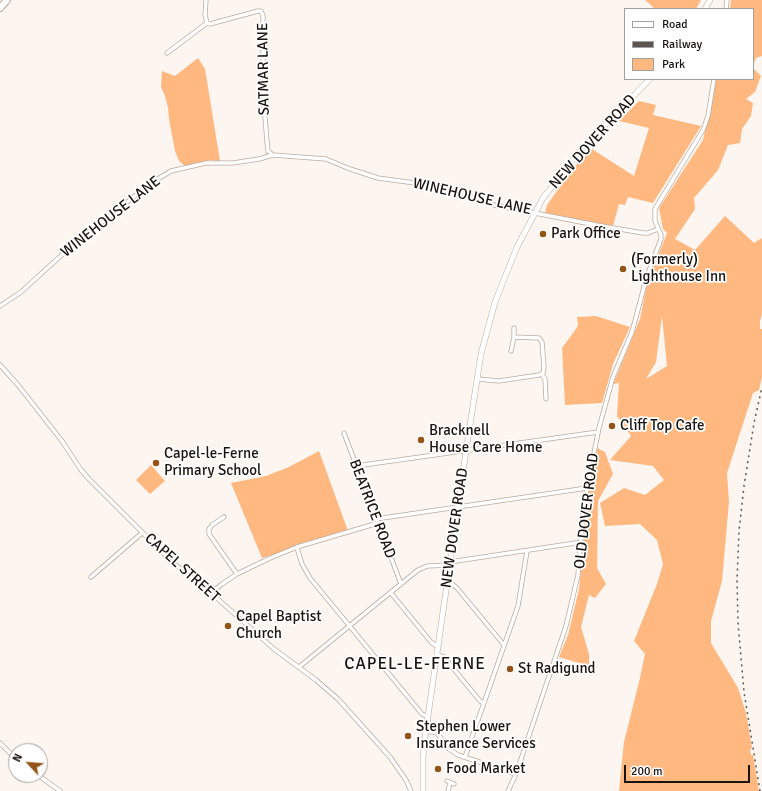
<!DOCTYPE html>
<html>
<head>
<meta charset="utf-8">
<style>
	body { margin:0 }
	#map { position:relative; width:762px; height:791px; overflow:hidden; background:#fcf5f0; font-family:Signika,sans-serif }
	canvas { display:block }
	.legend { position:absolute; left:624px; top:8px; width:130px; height:72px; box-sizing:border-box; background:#fff; border:1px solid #a3a19f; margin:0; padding:5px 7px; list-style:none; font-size:12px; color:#1a140f }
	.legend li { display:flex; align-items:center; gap:8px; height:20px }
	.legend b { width:20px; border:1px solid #a3a19f }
	.north { position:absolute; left:8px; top:743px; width:40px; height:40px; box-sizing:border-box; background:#fff; border:1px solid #a3a19f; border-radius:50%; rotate:296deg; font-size:11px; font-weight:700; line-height:16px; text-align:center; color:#1a140f }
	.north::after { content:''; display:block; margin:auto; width:14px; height:18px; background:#925419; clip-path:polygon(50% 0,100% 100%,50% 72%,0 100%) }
	.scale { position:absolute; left:624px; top:765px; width:126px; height:18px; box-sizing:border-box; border:2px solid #1a140f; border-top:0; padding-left:5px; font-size:12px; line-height:14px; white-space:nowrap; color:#1a140f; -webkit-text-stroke:3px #fff; paint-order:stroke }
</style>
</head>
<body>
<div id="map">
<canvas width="762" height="791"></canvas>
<ul class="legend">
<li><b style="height:5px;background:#fff"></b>Road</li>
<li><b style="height:5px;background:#5c5550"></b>Railway</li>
<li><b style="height:11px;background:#feb880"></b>Park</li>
</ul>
<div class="north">N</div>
<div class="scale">200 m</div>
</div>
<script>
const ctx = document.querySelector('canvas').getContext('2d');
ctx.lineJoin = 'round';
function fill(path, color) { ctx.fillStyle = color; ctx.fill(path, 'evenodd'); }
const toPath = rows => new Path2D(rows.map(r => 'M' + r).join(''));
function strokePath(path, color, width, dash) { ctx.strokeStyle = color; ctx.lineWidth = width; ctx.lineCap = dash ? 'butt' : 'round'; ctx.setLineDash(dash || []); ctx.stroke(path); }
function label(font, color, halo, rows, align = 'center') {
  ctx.font = font + ' Signika,sans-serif'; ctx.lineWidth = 3.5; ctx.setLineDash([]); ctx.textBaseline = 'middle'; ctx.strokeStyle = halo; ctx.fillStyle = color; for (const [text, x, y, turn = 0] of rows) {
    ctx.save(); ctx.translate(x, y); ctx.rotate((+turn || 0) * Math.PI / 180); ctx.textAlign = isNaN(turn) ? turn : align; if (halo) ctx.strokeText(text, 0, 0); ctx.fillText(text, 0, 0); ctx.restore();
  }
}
const green = toPath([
	[645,0,701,0,696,9,652,9,653,7],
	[731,0,762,0,762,56,756,58,753,66,753,9,730,9],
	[198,58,205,69,220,161,210,160,185,166,179,161,175,151,169,119,168,108,165,96,161,87,162,71,175,76],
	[753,68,761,76,755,92,746,99,753,103,751,116,742,129,740,143,728,145,718,170,694,198,695,209,675,239,695,250,725,216,754,243,762,238,762,314,760,321,760,329,762,329,762,377,759,390,753,393,727,473,729,502,722,581,711,621,711,643,738,688,746,713,752,748,750,750,751,755,753,755,759,791,619,791,624,742,640,678,645,654,634,641,657,584,663,564,657,540,640,524,605,526,600,503,624,488,645,495,664,480,653,466,610,460,631,436,617,416,619,383,613,384,614,382,640,319,647,284,667,233,663,229,659,208,703,140,715,79,753,79],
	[662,316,667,366,646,379,656,362],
	[639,101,656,105,653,115,701,126,653,203,628,197,625,205,619,204,613,226,545,213,547,205,575,166,592,149,634,176,649,128,619,121],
	[596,316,630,327,613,364,602,403,565,405,562,348,576,329,578,325,577,317],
	[597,448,605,452,613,474,598,501,597,568,606,584,595,598,589,595,581,627,589,654,589,666,559,657,568,635,579,589,589,488],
	[319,451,348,531,262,558,231,483,266,476,289,467],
	[151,465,165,481,150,494,136,480]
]);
const minor = toPath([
	[206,0,205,15,207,23,210,24,258,11,261,11,263,16,263,92,267,142,268,151,273,155],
	[726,9,727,0],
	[167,53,207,23],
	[0,306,21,292,65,252,151,183,171,171,206,163,233,163,259,159,273,155,326,159,350,169,378,178,415,183,452,190,494,205,596,225,643,233,648,233,658,229],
	[514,328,514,337],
	[0,365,18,385,62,441,81,470,90,480,172,562,211,593,274,649,316,680,338,699,390,757,406,780,411,791],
	[542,374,545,379,546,399],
	[477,379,499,381,539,375,543,373,544,367,542,342,539,338,514,337,511,351],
	[344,433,401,584],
	[356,466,598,432],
	[224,517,212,525,209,529,209,534,237,574],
	[376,519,587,488],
	[297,548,302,564,310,578,422,714,428,717],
	[450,562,582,542],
	[91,577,142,533],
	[448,583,452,584,457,588,504,645],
	[211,593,222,584,237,574,268,559,297,547,378,523],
	[391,593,431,642,435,645,439,645],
	[437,655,444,657,480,701,484,703],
	[299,667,418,570,427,566,450,565],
	[426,731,437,733,449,749,458,755,516,774],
	[0,743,16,759],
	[465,757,518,606,527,551],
	[38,775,60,791],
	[447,781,454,784],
	[448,791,450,783],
	[508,791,516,774,566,626,578,575,583,513,587,488,599,428,613,377,632,332,647,276,661,239,661,235,655,221,655,209,703,130,708,116,714,79]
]);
const secondary = toPath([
	[705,9,710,0],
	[423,791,423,757,425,737,466,451,481,354,495,302,517,247,543,198,578,153,650,79]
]);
const trunk = toPath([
	[0,8,7,0]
]);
const rail = toPath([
	[760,791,744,692,738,623,737,580,739,531,744,486,754,423,762,387]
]);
const markers = [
	[543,234,4,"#925419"],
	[623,269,4,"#925419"],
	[612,426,4,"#925419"],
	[421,440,4,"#925419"],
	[156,463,4,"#925419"],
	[228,626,4,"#925419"],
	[510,669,4,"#925419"],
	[408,736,4,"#925419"],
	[438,769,4,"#925419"]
];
const streetNames = [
	["SATMAR LANE",264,69,-91],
	["NEW DOVER ROAD",593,142,-48],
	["WINEHOUSE LANE",472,197,13],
	["WINEHOUSE LANE",111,217,-38],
	["BEATRICE ROAD",372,509,69],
	["OLD DOVER ROAD",587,511,-83],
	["NEW DOVER ROAD",455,528,-82],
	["CAPEL STREET",182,568,42]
];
const poiNames = [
	["Park Office",551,234],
	["(Formerly)",631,260],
	["Lighthouse Inn",631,277],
	["Cliff Top Cafe",620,426],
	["Bracknell",429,431],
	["House Care Home",429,448],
	["Capel-le-Ferne",164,454],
	["Primary School",164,471],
	["Capel Baptist",236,617],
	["Church",236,634],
	["St Radigund",518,669],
	["Stephen Lower",416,727],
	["Insurance Services",416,744],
	["Food Market",446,769]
];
const quarterNames = [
	["CAPEL-LE-FERNE",415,665]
];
fill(green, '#feb880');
strokePath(minor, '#bbab9e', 5);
strokePath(secondary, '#bbab9e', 6);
strokePath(trunk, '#bbab9e', 8);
strokePath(minor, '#fff', 3.5);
strokePath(secondary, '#fff', 5);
strokePath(trunk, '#fff', 6);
strokePath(rail, '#5c5550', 1.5, [2, 4]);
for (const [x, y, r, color] of markers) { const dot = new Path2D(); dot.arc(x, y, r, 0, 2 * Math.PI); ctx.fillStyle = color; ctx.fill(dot); strokePath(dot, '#fff', 1.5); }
label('15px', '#1a140f', '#fff', streetNames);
label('15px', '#1a140f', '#fff', poiNames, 'left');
ctx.letterSpacing = '1px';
label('17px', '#1a140f', '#fff', quarterNames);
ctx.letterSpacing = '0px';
</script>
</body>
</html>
